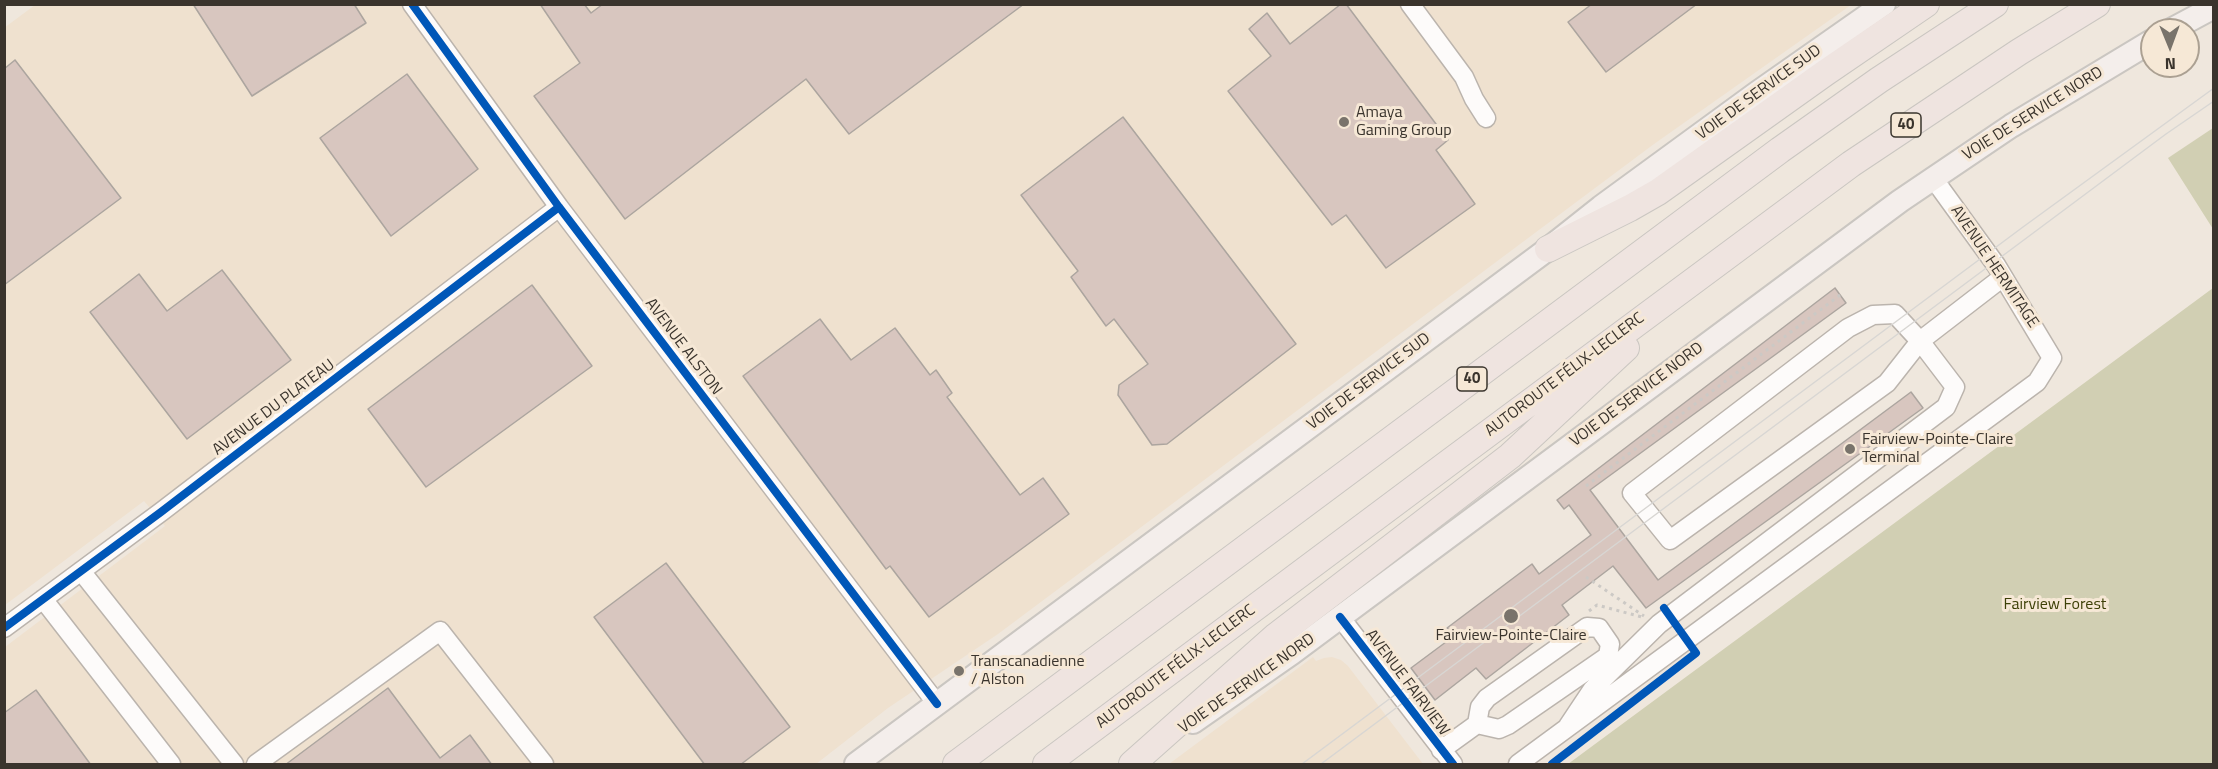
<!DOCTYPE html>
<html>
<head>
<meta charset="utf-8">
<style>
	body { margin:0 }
	#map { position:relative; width:2218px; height:769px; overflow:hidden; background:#efe7dd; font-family:"Titillium Web",sans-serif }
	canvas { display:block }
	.frame { position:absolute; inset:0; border:6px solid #3a342d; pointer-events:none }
	.north { position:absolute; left:2140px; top:18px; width:60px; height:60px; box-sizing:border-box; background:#f6e8d6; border:2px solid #aba092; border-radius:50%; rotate:179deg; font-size:16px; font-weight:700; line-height:24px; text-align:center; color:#3a342d }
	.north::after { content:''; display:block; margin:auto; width:21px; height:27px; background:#79736b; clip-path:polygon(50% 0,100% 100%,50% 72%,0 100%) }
</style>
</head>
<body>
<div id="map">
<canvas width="2218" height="769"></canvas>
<div class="frame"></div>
<div class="north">N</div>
</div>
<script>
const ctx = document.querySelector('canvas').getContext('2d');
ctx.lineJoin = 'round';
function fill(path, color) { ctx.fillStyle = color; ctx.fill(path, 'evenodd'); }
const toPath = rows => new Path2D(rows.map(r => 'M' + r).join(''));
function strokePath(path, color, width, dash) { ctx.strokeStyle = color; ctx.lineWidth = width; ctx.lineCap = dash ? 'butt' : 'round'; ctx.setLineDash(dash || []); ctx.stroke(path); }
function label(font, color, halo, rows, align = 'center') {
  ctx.font = font + ' "Titillium Web",sans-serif'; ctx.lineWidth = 6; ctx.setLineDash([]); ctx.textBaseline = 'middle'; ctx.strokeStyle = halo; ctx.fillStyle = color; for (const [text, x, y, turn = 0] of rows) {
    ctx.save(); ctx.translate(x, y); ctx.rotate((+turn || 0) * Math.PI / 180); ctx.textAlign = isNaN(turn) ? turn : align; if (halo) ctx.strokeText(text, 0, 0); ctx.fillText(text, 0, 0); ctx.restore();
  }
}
const built = toPath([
	[35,5,1851,5,1654,144,998,634,888,708,816,764,5,764,5,647,165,526,144,501,5,605,4,28],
	[1313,657,1316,661,1324,658,1332,657,1341,660,1348,666,1423,764,1169,764]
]);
const green = toPath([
	[2213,128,2213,229,2168,158],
	[2213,288,2213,764,1568,764]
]);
const building = toPath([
	[193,4,354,4,366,23,252,96,193,4],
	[540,4,584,4,591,13,603,4,1024,4,849,134,806,79,625,219,534,96,580,63,540,4],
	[1341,4,1346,4,1448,140,1436,150,1475,204,1386,268,1346,215,1332,225,1228,91,1271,56,1249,29,1267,13,1290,44,1341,4],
	[1592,4,1697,4,1606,72,1568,22,1592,4],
	[15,60,121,198,4,285,4,69,15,60],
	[407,74,478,169,391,236,320,138,407,74],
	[1123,117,1296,344,1167,444,1152,445,1118,395,1119,385,1148,364,1114,319,1106,326,1071,277,1078,271,1021,195,1123,117],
	[222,270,291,360,187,439,90,312,139,274,167,311,222,270],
	[532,285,592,366,426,487,368,409,532,285],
	[1835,288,1846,303,1590,490,1658,580,1911,392,1923,408,1646,608,1613,566,1562,605,1569,615,1486,679,1476,668,1435,700,1411,668,1454,636,1447,628,1532,564,1539,574,1591,535,1569,505,1564,509,1557,500,1835,288],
	[820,319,851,360,895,328,930,375,936,370,952,393,947,397,1020,495,1043,478,1069,514,929,617,890,566,886,569,743,376,820,319],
	[666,563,790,727,740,765,705,765,594,617,666,563],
	[388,688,440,758,470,735,492,765,285,765,388,688],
	[36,690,91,765,4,765,4,713,36,690]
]);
const path = toPath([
	[1586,486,1840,295],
	[1586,577,1644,616],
	[1589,611,1597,605,1642,617]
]);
const minor = toPath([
	[412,4,559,207,937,704],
	[1410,4,1464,77,1474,99,1486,118],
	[81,571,234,764],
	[43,599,171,764],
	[1340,617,1453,764],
	[4,628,161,512,559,207],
	[1568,726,1592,690,1659,624,1946,407,1955,387,1920,341,1895,314,1873,315,1848,328,1632,493,1670,540,1887,383,1920,341,2003,277],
	[1441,750,1477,724,1480,707,1487,698,1587,627,1599,628,1610,644,1608,656,1508,725,1499,729,1477,724],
	[256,764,440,631,544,764],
	[1518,764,2037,382,2052,358,1996,265,1933,178]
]);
const major = toPath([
	[2171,30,2214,7],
	[1193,722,1292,653,1900,201,2011,126,2152,41],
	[856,764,1548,249,1601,207,1757,93,1884,4]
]);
const highway = toPath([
	[1548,249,1630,208,1658,192,1825,73,1926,4],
	[956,764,1780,150,1879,80,1995,4],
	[1046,764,1447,464,1851,164,2019,52,2097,4],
	[1132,764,1276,636,1510,456,1626,348]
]);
const tram = toPath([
	[1302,764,2023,227,2214,88],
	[1321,764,2166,134,2214,101]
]);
const cycleway = toPath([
	[412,4,559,207,937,704],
	[1340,617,1453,764],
	[4,628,161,512,559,207],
	[1552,764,1696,653,1664,608]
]);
const markers = [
	[1344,122,6,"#79736b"],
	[1850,449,6,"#79736b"],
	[1511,616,8,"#79736b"],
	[959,671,6,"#79736b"]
];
const shields = [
	[1906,125,30],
	[1472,379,30]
];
const shieldNames = [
	["40",1906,125],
	["40",1472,379]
];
const streetNames = [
	["VOIE DE SERVICE SUD",1759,93,-36],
	["VOIE DE SERVICE NORD",2033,114,-32],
	["AVENUE HERMITAGE",1994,267,56],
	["AVENUE ALSTON",683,347,53],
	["AUTOROUTE FÉLIX-LECLERC",1565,375,-37],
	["VOIE DE SERVICE SUD",1369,382,-37],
	["VOIE DE SERVICE NORD",1637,395,-37],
	["AVENUE DU PLATEAU",274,408,-37],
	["AUTOROUTE FÉLIX-LECLERC",1176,667,-37],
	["AVENUE FAIRVIEW",1407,683,53],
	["VOIE DE SERVICE NORD",1247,684,-35]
];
const poiNames = [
	["Amaya",1356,113],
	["Gaming Group",1356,131],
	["Fairview-Pointe-Claire",1862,440],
	["Terminal",1862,458],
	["Fairview-Pointe-Claire",1511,636,"center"],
	["Transcanadienne",971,662],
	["/ Alston",971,680]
];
const parkNames = [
	["Fairview Forest",2055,605]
];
fill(built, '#efe1cf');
fill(green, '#d1cfb3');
fill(building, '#d8c6bf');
strokePath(building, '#aca59f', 1.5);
strokePath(minor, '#bbb4ad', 21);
strokePath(major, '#cac6c1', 26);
strokePath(highway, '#cac6c1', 28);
strokePath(path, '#ccc9c5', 3, [3, 4.5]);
strokePath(minor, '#fdfbfa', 18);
strokePath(major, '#f4eeeb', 22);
strokePath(highway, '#efe4e0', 26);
strokePath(tram, '#d8d6d3', 1.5);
strokePath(cycleway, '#0057b8', 8);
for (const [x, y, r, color] of markers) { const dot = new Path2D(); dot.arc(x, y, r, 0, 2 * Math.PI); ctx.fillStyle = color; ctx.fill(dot); strokePath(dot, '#f6e8d6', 2); }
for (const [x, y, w] of shields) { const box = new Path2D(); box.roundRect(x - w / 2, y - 12, w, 24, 4.5); ctx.fillStyle = '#f6e8d6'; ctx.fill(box); strokePath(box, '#3a342d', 1.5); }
label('bold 15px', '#3a342d', null, shieldNames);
label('16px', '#3a342d', '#f6e8d6', streetNames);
label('16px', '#3a342d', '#f6e8d6', poiNames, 'left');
label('16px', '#3d4007', '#f6e8d6', parkNames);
</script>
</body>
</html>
